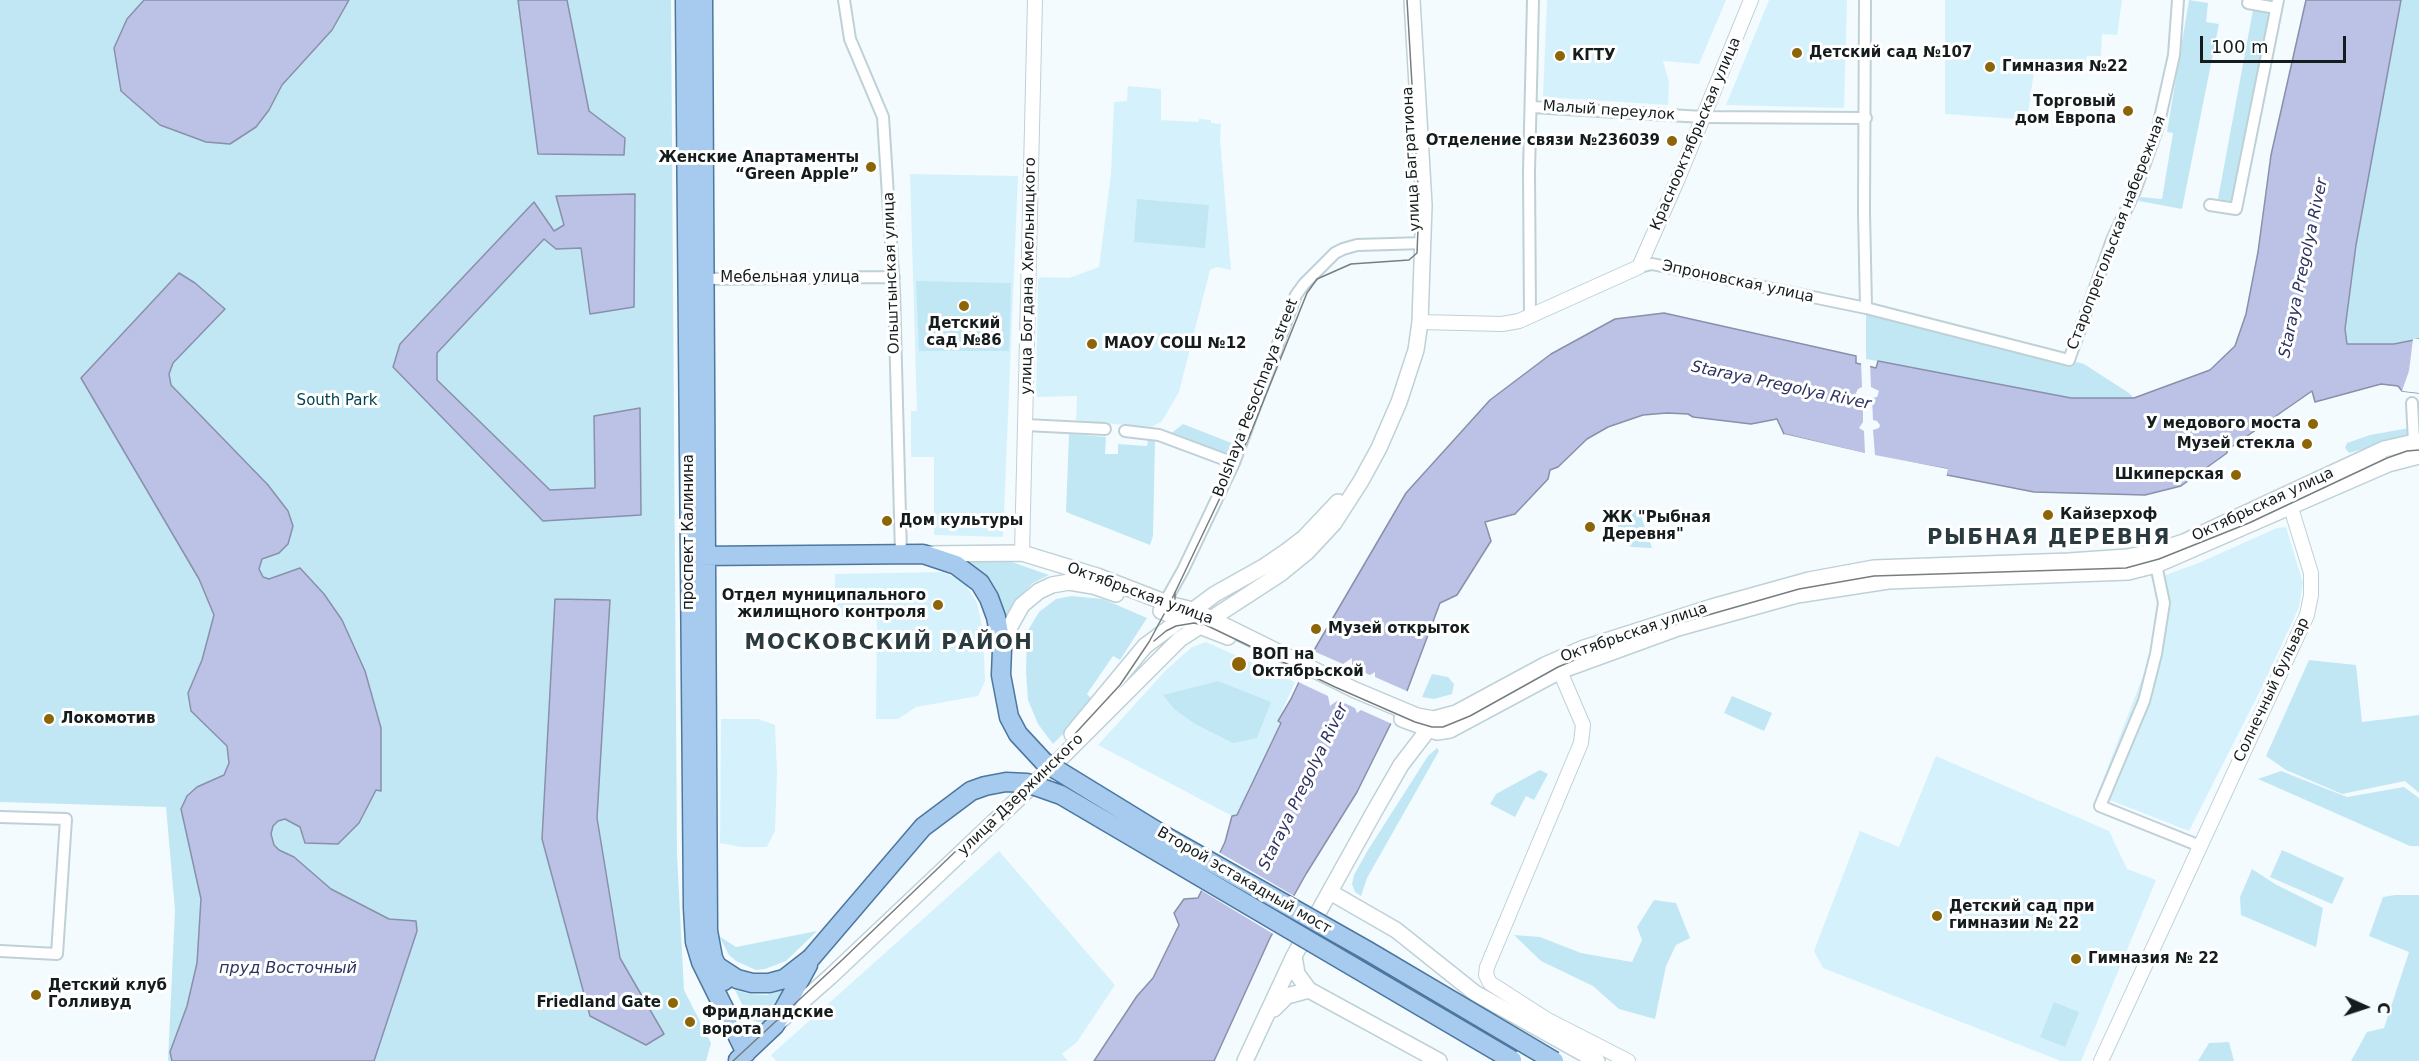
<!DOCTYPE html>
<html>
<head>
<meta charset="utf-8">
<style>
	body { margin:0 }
	#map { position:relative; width:2419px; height:1061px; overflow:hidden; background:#f3fbfe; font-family:"DejaVu Sans",sans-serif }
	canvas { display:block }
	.north { position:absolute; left:2335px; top:977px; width:60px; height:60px; -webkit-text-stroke:4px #fff; paint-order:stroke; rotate:93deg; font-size:16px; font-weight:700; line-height:24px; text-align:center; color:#151c1e }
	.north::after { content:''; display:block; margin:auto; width:21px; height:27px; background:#151c1e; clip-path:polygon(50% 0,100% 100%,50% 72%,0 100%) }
	.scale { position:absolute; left:2200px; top:36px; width:146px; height:27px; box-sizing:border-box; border:3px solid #151c1e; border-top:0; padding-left:8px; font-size:18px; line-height:21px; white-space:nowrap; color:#151c1e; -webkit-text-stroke:4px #fff; paint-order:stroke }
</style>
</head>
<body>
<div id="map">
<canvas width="2419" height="1061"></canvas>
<div class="north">С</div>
<div class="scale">100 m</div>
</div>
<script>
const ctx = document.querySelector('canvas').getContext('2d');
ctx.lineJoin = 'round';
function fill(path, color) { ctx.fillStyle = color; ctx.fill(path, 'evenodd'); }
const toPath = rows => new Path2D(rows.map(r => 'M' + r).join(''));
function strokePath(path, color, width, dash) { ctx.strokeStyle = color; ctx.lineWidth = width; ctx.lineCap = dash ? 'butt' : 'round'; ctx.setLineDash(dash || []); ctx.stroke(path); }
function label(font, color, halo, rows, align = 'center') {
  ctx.font = font + ' "DejaVu Sans",sans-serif'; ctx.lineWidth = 6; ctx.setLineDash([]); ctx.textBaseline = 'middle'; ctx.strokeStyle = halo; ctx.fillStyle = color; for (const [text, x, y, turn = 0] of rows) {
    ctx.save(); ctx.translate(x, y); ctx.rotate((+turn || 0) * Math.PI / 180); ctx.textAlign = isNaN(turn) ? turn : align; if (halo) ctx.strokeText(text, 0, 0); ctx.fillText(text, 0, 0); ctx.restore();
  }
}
const built = toPath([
	[1547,0,1726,0,1699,64,1663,61,1669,82,1668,105,1543,97],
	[1769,0,1847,0,1844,108,1726,105],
	[1945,0,2122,0,2117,35,2102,34,2101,56,2087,56,2083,71,2035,64,2026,127,2015,124,2016,119,1945,114],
	[1128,86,1161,89,1161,120,1198,122,1199,119,1211,120,1211,123,1221,124,1220,139,1231,270,1217,267,1210,270,1179,392,1162,421,1152,427,1076,421,1077,396,1036,397,1038,279,1042,277,1069,278,1099,267,1111,174,1114,102,1127,101],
	[910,174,1018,176,1003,537,934,535,934,457,911,457,911,411,917,411],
	[2286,527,2303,583,2299,607,2265,681,2189,831,2097,795,2148,663,2160,606,2163,576,2201,562,2277,528],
	[943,572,964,582,977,603,983,631,985,681,978,696,916,707,898,719,876,719,877,617,835,615,835,574],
	[1206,642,1295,682,1278,720,1281,722,1237,815,1232,816,1098,745,1166,670,1192,647],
	[721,719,758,719,775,725,777,772,775,831,767,847,741,847,720,843],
	[1936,756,2109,831,2127,869,2156,880,2081,1061,2061,1061,1823,968,1814,951,1860,831,1899,847],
	[999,851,1115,985,1077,1042,1062,1054,1068,1061,776,1061,771,1055]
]);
const green = toPath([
	[0,0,671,0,677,854,684,990,711,1043,706,1061,168,1061,175,910,166,807,0,802],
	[2189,0,2208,3,2206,22,2219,24,2182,209,2139,201,2140,197,2162,199,2173,133,2167,132],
	[2401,0,2419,0,2419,339,2394,344,2347,344,2345,329,2356,245],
	[2253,10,2269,13,2232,202,2218,199],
	[1137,199,1209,205,1205,248,1134,242],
	[916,281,1011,283,1009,351,919,351],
	[1866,308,2084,364,2129,393,2134,398,2071,398,1866,359],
	[1183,424,1234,444,1228,458,1169,435],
	[2409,428,2411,436,2349,453,2345,448,2347,443,2370,435],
	[1069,434,1106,437,1105,454,1118,454,1118,444,1147,446,1148,440,1155,440,1153,536,1150,545,1066,512],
	[1628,509,1635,509,1640,513,1652,548,1631,547,1618,526,1618,516],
	[962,560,1009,561,1049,575,1033,583,1017,599,1005,620,998,597,979,571],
	[1071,596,1103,599,1147,618,1120,660,1113,656,1087,694,1092,699,1075,722,1053,744,1038,724,1028,700,1026,672,1027,632,1039,612,1056,599],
	[2309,660,2356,665,2362,722,2419,715,2419,793,2405,781,2342,794,2286,770,2266,756],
	[1432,674,1448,677,1454,684,1452,694,1434,699,1422,697],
	[1218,681,1271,702,1257,738,1233,743,1195,724,1174,709,1163,695],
	[1732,696,1772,713,1764,731,1724,713],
	[1437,748,1439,751,1367,878,1361,896,1355,892,1352,884,1354,875,1368,850,1428,756],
	[1540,770,1548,774,1534,800,1526,796,1515,817,1490,804,1496,794],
	[2281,771,2347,797,2404,787,2419,798,2419,846,2410,846,2258,779],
	[2282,850,2344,878,2332,904,2270,877],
	[2252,869,2275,884,2323,908,2316,947,2241,915,2240,897],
	[2395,895,2419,895,2419,1061,2351,1061,2367,1032,2384,1028,2409,952,2369,936,2383,897],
	[1654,900,1676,903,1690,938,1676,945,1666,966,1655,1019,1619,1009,1593,986,1541,961,1514,935,1540,937,1581,953,1632,962,1642,940,1637,927],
	[817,931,786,961,765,969,756,970,736,961,729,955,719,936,736,947],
	[786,989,770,1016,764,1022,758,1022,752,1020,747,1014,735,990,750,994,767,995],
	[2054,1002,2079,1012,2065,1047,2040,1037],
	[2229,1042,2234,1061,2198,1061,2209,1043]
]);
const water = toPath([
	[144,0,349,0,332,30,282,85,269,110,256,127,230,144,206,142,160,125,121,91,114,48,127,19,144,0],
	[518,0,567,0,589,111,625,138,624,155,538,154,518,0],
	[2306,0,2401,0,2356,245,2345,329,2347,344,2394,344,2419,339,2419,393,2402,391,2398,386,2381,384,2315,402,2312,391,2227,450,2227,453,2181,486,2145,495,2034,492,1947,475,1947,469,1882,458,1784,434,1777,419,1751,424,1693,417,1688,414,1667,413,1643,415,1608,427,1587,439,1558,467,1550,470,1548,479,1515,514,1485,522,1491,541,1457,595,1440,603,1407,691,1357,792,1306,874,1270,938,1214,1061,1094,1061,1137,996,1153,978,1179,925,1174,913,1184,899,1198,898,1225,842,1232,816,1237,815,1281,723,1278,721,1291,699,1313,652,1406,493,1490,400,1551,354,1615,319,1664,313,1856,356,1856,363,1876,368,1878,361,2071,398,2134,398,2210,370,2235,346,2246,314,2258,252,2271,155,2306,0],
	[635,194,634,307,590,314,581,248,556,249,544,239,437,353,437,380,550,490,595,488,594,416,640,408,641,515,543,521,393,367,400,344,534,202,554,231,564,225,556,196,635,194],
	[179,273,195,283,225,309,173,363,169,374,171,385,268,485,288,511,293,526,288,544,279,553,262,559,259,569,263,577,269,579,300,568,324,594,342,620,365,671,381,728,381,791,376,790,359,823,338,844,305,843,300,827,285,819,278,821,273,826,271,834,274,845,279,850,294,857,331,889,389,919,416,921,417,931,374,1061,172,1061,170,1052,187,1006,197,963,201,899,181,809,187,796,197,787,224,775,229,763,227,746,191,711,188,693,202,660,214,615,199,579,81,378,179,273],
	[555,599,610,600,597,818,620,958,664,1034,646,1045,590,1016,542,839,555,599]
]);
const pier = toPath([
	[2413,339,2419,339,2419,393,2402,391,2409,371],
	[1861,361,1870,363,1871,387,1879,391,1877,397,1872,398,1873,420,1877,421,1880,425,1879,428,1873,430,1875,455,1948,469,1947,475,1944,475,1945,472,1882,460,1785,437,1784,434,1865,453,1864,431,1859,428,1863,422,1863,398,1855,395,1858,389,1862,387],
	[1311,650,1343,664,1352,658,1352,667,1370,675,1375,672,1375,677,1409,692,1392,724,1361,710,1357,713,1355,708,1338,700,1330,706,1328,696,1296,681],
	[1217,851,1296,897,1275,935,1199,889]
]);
const minor = toPath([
	[844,0,850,39,883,117,894,290,901,554],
	[1865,0,1864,212,1866,308],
	[2248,3,2276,8],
	[1532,107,1703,117,1866,118],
	[2210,205,2236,209,2278,0],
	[1639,267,1652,264,1866,308,2069,360,2112,240,2135,191,2158,127,2174,55,2178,0],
	[699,279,894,277],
	[1530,317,1529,172,1533,0],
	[2412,403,2414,442],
	[1026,425,1105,429],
	[1125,431,1159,435,1234,463],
	[2156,565,2164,603,2156,654,2144,701,2100,806,2200,846],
	[1165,602,1183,570,1234,463,1296,295,1304,284,1335,253,1343,249,1357,245,1424,243],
	[0,817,66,819,57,954,0,951]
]);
const tertiary = toPath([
	[1420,322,1502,324,1519,321,1639,267,1677,181,1751,0],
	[1022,553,1035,0],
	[1556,662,1583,725,1581,743,1487,967,1486,975,1490,983,1546,1019,1628,1061],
	[2101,1061,2307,615,2311,595,2311,573,2288,498]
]);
const secondary = toPath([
	[929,554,1022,553,1097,576,1172,605,1193,610,1355,690,1417,716,1434,719,1456,713,1545,665,1584,648,1712,607,1809,580,1874,568,2069,561,2127,557,2152,552,2184,542,2384,449,2419,441],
	[1161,611,1228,637],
	[1002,648,1008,630,1022,605,1039,591,1052,585,1069,582,1093,586,1116,594],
	[1402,719,1437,732,1450,730,1560,671,1678,628,1797,595,1888,581,2128,572,2156,565,2388,464,2419,456],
	[1072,734,1145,646,1215,594,1265,566,1287,551,1304,538,1338,502],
	[1330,892,1396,930,1475,993,1597,1061],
	[1294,956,1297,974,1309,990,1439,1061],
	[1274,1009,1287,996,1309,990],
	[780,1021,831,976,1055,764,1180,639,1280,574,1307,552,1334,523,1361,481,1379,448,1399,402,1416,350,1420,322,1424,205,1412,0],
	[1245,1061,1294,956,1374,812,1401,765,1434,722]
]);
const primary = toPath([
	[685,0,693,908,695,942,701,962,746,1053],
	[703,0,708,931,713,958,724,981],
	[697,556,923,554,956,565,980,583,989,598,996,617,1002,649,1001,675,1009,717,1018,734,1044,762],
	[717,966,737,979,752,983,769,983,784,979,811,958],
	[738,1060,775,1025,808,965]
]);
const tram = toPath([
	[1175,592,1175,604,1187,616,1335,687,1415,722,1432,727,1443,727,1470,716,1558,667,1586,655,1680,623,1799,589,1874,576,2126,568,2159,559,2249,523,2387,458,2407,451,2419,450],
	[1154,641,1166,631,1176,626,1194,623,1202,625],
	[733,1061,841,961,1049,762,1120,685,1149,642,1170,603,1249,437,1307,293,1317,279,1351,264,1409,260,1417,253,1419,204,1407,0]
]);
const primaryBridge = toPath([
	[1044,762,1163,835,1368,951,1554,1061],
	[811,958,923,827,971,791,985,786,1006,782,1027,783,1061,795,1512,1060]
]);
const markers = [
	[1797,53,6,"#8c6507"],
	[1560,56,6,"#8c6507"],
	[1990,67,6,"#8c6507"],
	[2128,111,6,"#8c6507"],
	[1672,141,6,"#8c6507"],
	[871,167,6,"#8c6507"],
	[964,306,6,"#8c6507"],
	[1092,344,6,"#8c6507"],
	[2313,424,6,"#8c6507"],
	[2307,444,6,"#8c6507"],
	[2236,475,6,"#8c6507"],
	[2048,515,6,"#8c6507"],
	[887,521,6,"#8c6507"],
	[1590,527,6,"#8c6507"],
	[938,605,6,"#8c6507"],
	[1316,629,6,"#8c6507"],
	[1239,664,8,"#8c6507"],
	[49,719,6,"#8c6507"],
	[1937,916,6,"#8c6507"],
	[2076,959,6,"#8c6507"],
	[36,995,6,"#8c6507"],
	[673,1003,6,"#8c6507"],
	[690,1022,6,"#8c6507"]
];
const poiNames = [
	["Детский сад №107",1809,53],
	["КГТУ",1572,56],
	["Гимназия №22",2002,67],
	["Торговый",2116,102,"right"],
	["дом Европа",2116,119,"right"],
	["Отделение связи №236039",1660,141,"right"],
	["Женские Апартаменты",859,158,"right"],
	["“Green Apple”",859,175,"right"],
	["Детский",964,324,"center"],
	["сад №86",964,341,"center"],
	["МАОУ СОШ №12",1104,344],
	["У медового моста",2301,424,"right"],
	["Музей стекла",2295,444,"right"],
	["Шкиперская",2224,475,"right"],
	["Кайзерхоф",2060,515],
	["ЖК \"Рыбная",1602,518],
	["Деревня\"",1602,535],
	["Дом культуры",899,521],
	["Отдел муниципального",926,596,"right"],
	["жилищного контроля",926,613,"right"],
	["Музей открыток",1328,629],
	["ВОП на",1252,655],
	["Октябрьской",1252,672],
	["Локомотив",61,719],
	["Детский сад при",1949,907],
	["гимназии № 22",1949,924],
	["Гимназия № 22",2088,959],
	["Детский клуб",48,986],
	["Голливуд",48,1003],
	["Friedland Gate",661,1003,"right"],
	["Фридландские",702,1013],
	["ворота",702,1030]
];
const streetNames = [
	["Малый переулок",1609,111,4],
	["Краснооктябрьская улица",1696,134,-67],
	["улица Багратиона",1412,159,-93],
	["Старопрегольская набережная",2117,233,-69],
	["Ольштынская улица",892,273,-92],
	["улица Богдана Хмельницкого",1029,276,-89],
	["Мебельная улица",790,278],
	["Эпроновская улица",1738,282,12],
	["Bolshaya Pesochnaya street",1256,398,-69],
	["Октябрьская улица",2263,505,-25],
	["проспект Калинина",689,532,-90],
	["Октябрьская улица",1140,594,20],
	["Октябрьская улица",1634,633,-19],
	["Солнечный бульвар",2272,690,-65],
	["улица Дзержинского",1021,795,-44],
	["Второй эстакадный мост",1244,881,30]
];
const parkNames = [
	["South Park",337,401]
];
const waterNames = [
	["Staraya Pregolya River",2304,268,-78],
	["Staraya Pregolya River",1781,386,12],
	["Staraya Pregolya River",1304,787,-64],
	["пруд Восточный",288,969]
];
const districtNames = [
	["РЫБНАЯ ДЕРЕВНЯ",2049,539],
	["МОСКОВСКИЙ РАЙОН",889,644]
];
fill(built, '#d5f2fc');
fill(green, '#c2e7f4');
fill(water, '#bbc2e6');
strokePath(water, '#8990aa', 1.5);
fill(pier, '#f3fbfe');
strokePath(minor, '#bed1d7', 14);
strokePath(tertiary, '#bed1d7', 16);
strokePath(secondary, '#bed1d7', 18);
strokePath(primary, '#4d779f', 21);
strokePath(minor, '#fff', 10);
strokePath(tertiary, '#fff', 14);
strokePath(secondary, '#fff', 15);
strokePath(primary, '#a6cbef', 18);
strokePath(tram, '#777e81', 1.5);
strokePath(primaryBridge, '#4d779f', 21, []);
strokePath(primaryBridge, '#a6cbef', 18);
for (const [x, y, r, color] of markers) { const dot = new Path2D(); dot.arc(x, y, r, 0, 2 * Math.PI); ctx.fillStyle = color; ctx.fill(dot); strokePath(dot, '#fff', 2); }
label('bold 15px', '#151c1e', '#fff', poiNames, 'left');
label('15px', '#151c1e', '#fff', streetNames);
label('15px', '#014454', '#fff', parkNames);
label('italic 16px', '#2e3361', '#fff', waterNames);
ctx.letterSpacing = '1.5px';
label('bold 21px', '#2a3a3f', '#fff', districtNames);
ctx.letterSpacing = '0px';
</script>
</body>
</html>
